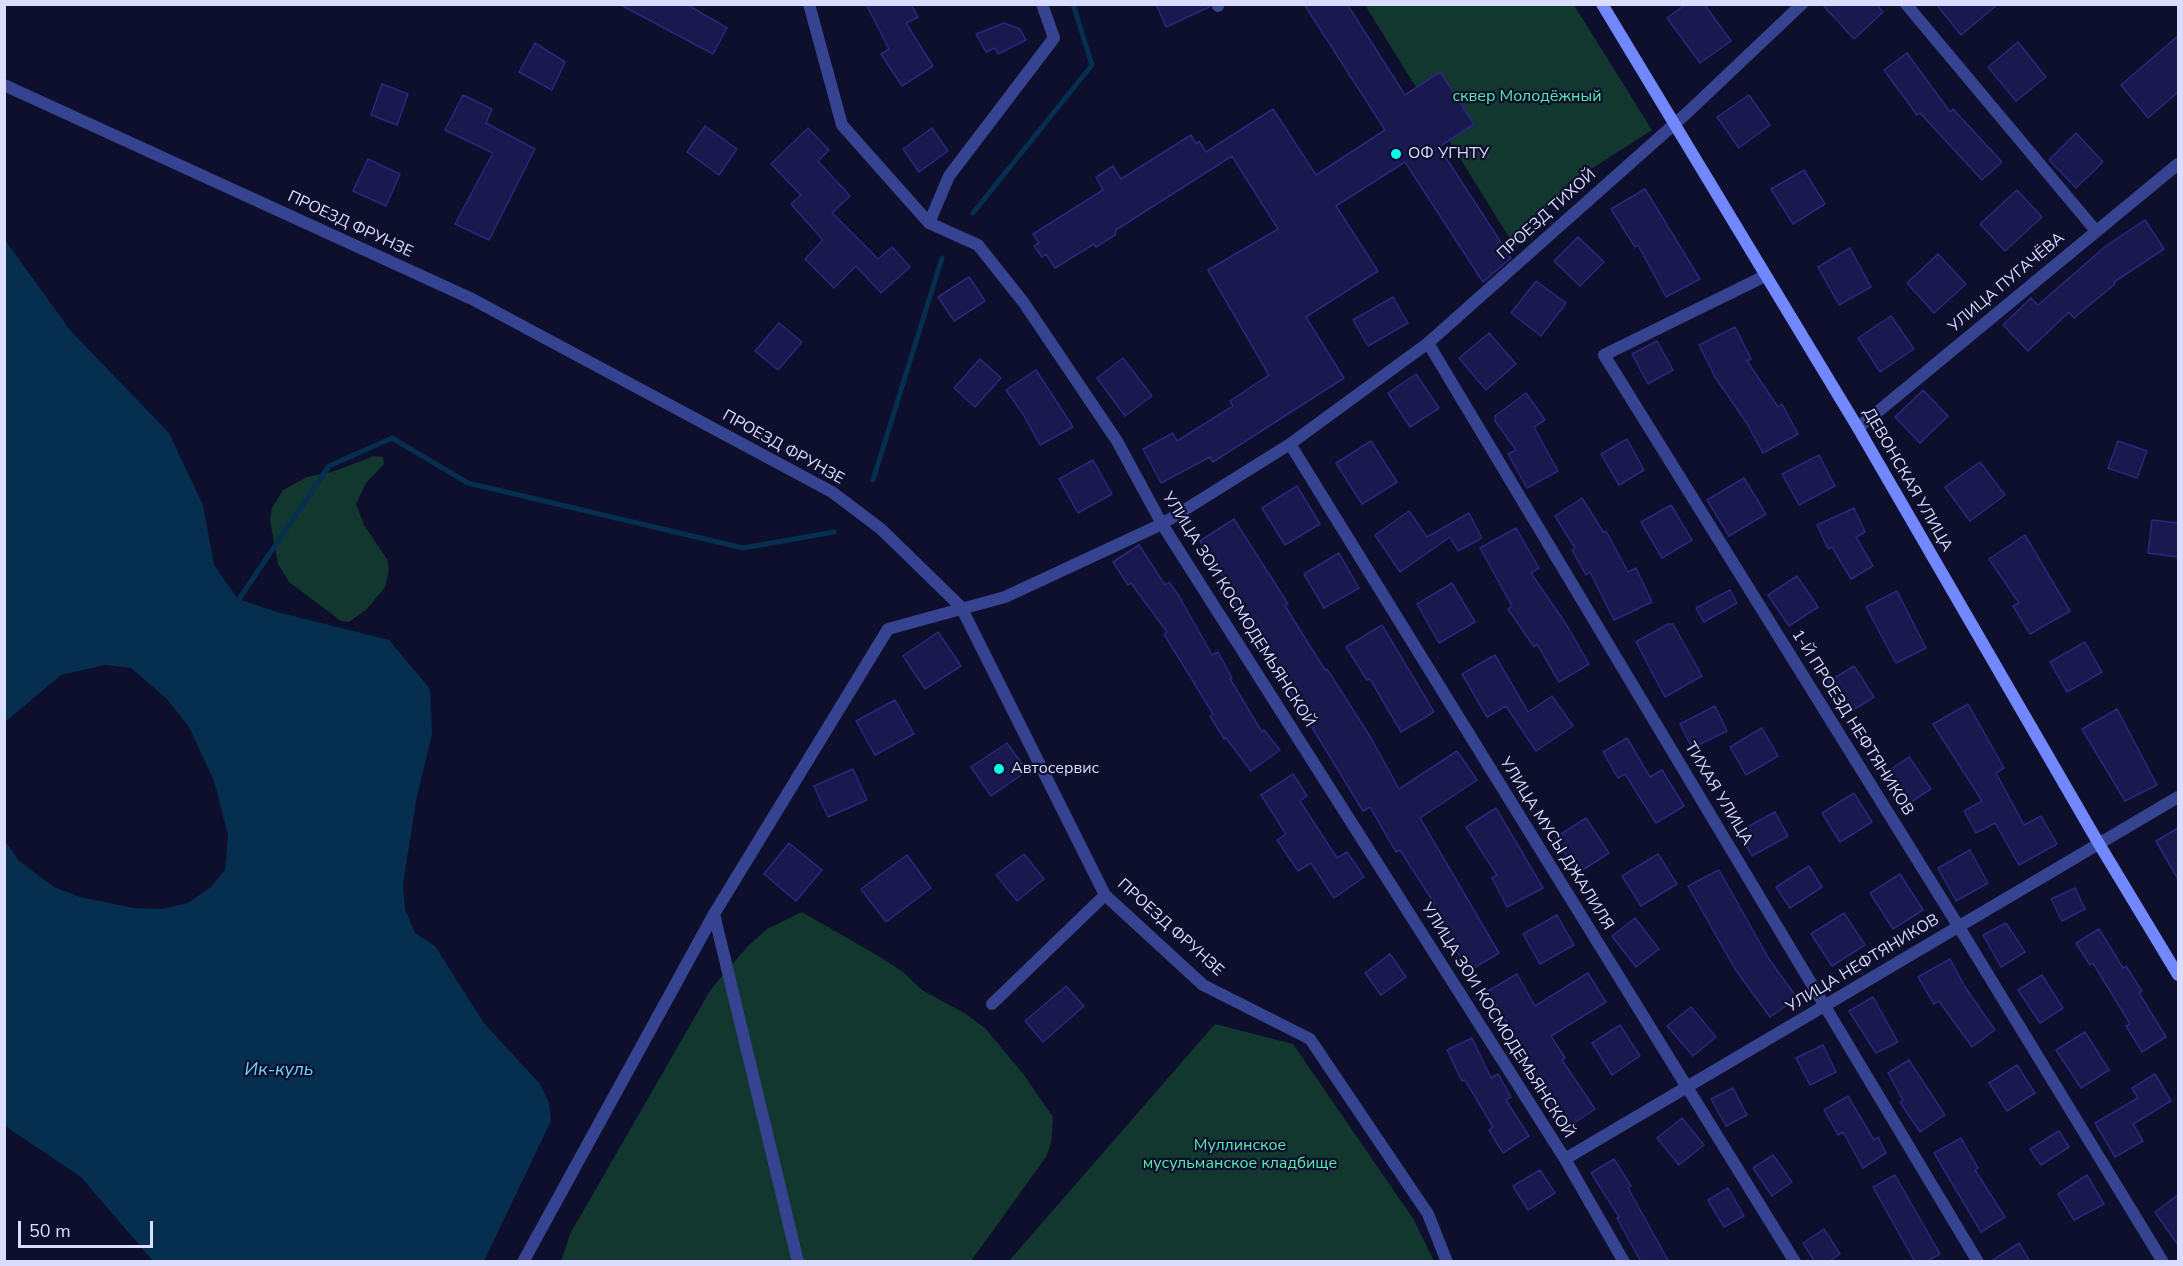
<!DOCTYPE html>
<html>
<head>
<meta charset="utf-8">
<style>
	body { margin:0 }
	#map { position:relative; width:2183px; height:1266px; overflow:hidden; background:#0e0f2c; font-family:"Nunito Sans",sans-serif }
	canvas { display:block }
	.frame { position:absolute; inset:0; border:6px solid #daddff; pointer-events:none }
	.scale { position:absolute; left:18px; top:1221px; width:135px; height:27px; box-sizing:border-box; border:3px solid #daddff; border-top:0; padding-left:8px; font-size:18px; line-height:21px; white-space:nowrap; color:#daddff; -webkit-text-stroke:4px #0e0f2c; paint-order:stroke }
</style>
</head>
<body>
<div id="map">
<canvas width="2183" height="1266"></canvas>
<div class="frame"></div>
<div class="scale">50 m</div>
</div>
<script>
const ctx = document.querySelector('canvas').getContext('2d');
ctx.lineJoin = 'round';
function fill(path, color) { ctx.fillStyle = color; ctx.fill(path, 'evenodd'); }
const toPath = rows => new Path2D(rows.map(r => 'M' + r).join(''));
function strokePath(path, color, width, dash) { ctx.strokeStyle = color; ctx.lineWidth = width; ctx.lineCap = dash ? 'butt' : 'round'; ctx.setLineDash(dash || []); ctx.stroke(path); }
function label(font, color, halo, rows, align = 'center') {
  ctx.font = font + ' "Nunito Sans",sans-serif'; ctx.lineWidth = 4.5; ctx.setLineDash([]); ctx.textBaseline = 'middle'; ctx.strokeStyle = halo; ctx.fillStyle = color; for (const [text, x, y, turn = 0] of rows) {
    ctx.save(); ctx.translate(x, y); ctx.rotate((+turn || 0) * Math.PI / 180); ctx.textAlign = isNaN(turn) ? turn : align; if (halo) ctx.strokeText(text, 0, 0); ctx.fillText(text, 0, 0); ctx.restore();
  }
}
const green = toPath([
	[1365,5,1574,5,1652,130,1571,182,1515,247],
	[374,456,383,457,384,464,366,483,356,504,364,525,387,559,389,569,385,587,367,609,349,622,341,621,289,582,278,564,270,520,272,508,283,490,307,477,332,472],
	[802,912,880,957,903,972,922,990,966,1014,986,1029,1024,1075,1053,1117,1051,1143,1046,1157,971,1261,561,1262,570,1234,711,989,748,946,767,929],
	[1215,1024,1293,1044,1414,1220,1434,1261,1009,1261]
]);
const water = toPath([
	[5,240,70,330,169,433,203,505,214,565,238,599,277,612,389,640,430,689,432,734,417,796,403,884,405,909,415,933,435,946,484,1023,540,1084,549,1103,551,1121,484,1261,153,1261,81,1177,5,1126,5,841,19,861,54,887,80,897,134,908,162,909,188,903,211,887,225,870,228,835,214,781,189,727,167,699,131,668,105,665,61,675,5,722]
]);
const stream = toPath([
	[973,213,1092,65,1073,4],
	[873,480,942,258],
	[235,605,329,466,392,438,468,483,743,548,834,532]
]);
const building = toPath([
	[619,4,686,4,727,28,713,54,619,4],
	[866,4,911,4,918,17,906,23,933,66,902,86,881,54,889,49,866,4],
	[1156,4,1209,4,1209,7,1166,27,1156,4],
	[1304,4,1347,4,1405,95,1440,72,1474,124,1439,147,1511,258,1483,282,1405,162,1336,206,1378,271,1306,317,1344,378,1213,462,1210,457,1161,483,1143,449,1173,433,1177,441,1233,406,1230,401,1269,375,1208,270,1278,229,1232,156,1116,230,1115,235,1096,247,1094,244,1055,268,1046,254,1042,257,1034,246,1039,243,1033,234,1103,190,1096,177,1113,166,1121,179,1191,135,1196,144,1199,141,1206,152,1273,109,1316,175,1385,130,1304,4],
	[1686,4,1704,4,1731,41,1700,63,1667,18,1686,4],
	[1822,4,1876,4,1883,12,1854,39,1822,4],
	[1936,4,1998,4,1961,35,1936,4],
	[1004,23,1020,29,1026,40,998,54,995,48,986,52,976,34,1004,23],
	[2178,36,2178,92,2148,118,2121,85,2178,36],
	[2018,42,2046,77,2016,101,1988,67,2018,42],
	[535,43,565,62,552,90,519,72,535,43],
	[1907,53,1950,112,1953,109,2002,162,1982,180,1920,113,1917,115,1884,70,1907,53],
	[382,84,408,94,397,125,371,115,382,84],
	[463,95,492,109,486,123,535,149,489,240,455,224,493,153,445,130,463,95],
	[1749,95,1770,125,1739,148,1717,117,1749,95],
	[705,126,737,149,719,175,687,152,705,126],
	[808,128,829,150,818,161,850,196,832,213,878,259,892,247,910,267,881,293,856,266,834,288,805,259,823,240,791,204,801,195,771,164,808,128],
	[932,128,948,151,919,172,903,149,932,128],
	[2076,133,2103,162,2076,188,2049,160,2076,133],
	[368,159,400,174,386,206,353,191,368,159],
	[1804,170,1825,204,1793,224,1771,189,1804,170],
	[1645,189,1700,279,1666,297,1638,245,1635,247,1611,209,1645,189],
	[2017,190,2042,217,2005,251,1980,224,2017,190],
	[2145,220,2164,249,2114,282,2115,284,2074,318,2069,312,2028,351,2003,325,2031,298,2038,305,2106,246,2145,220],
	[1578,237,1604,262,1580,286,1554,261,1578,237],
	[1850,248,1871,287,1839,305,1818,267,1850,248],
	[1938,254,1966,284,1934,313,1907,283,1938,254],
	[969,277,985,301,954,321,938,297,969,277],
	[1536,281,1566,303,1541,336,1511,313,1536,281],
	[1393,297,1408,323,1368,346,1353,320,1393,297],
	[1891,316,1914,349,1880,372,1858,338,1891,316],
	[779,323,802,342,778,370,755,351,779,323],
	[1735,327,1751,359,1747,361,1778,407,1782,404,1798,434,1763,453,1746,422,1715,377,1699,345,1735,327],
	[1489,333,1516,364,1486,390,1459,358,1489,333],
	[1657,341,1673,370,1648,384,1632,354,1657,341],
	[1123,358,1152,396,1125,416,1097,378,1123,358],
	[980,359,1001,378,975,407,954,388,980,359],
	[1036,370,1073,427,1040,445,1023,414,1006,390,1036,370],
	[1416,374,1439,408,1410,427,1388,393,1416,374],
	[1923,390,1948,416,1920,443,1895,417,1923,390],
	[1526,393,1545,420,1534,427,1558,471,1527,488,1508,454,1516,450,1495,421,1495,416,1526,393],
	[1627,439,1644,470,1619,485,1601,454,1627,439],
	[1371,441,1397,482,1362,504,1336,463,1371,441],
	[2118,441,2147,451,2137,478,2108,468,2118,441],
	[1819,455,1835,486,1799,505,1782,474,1819,455],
	[1093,460,1112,494,1078,513,1059,479,1093,460],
	[1980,462,2005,495,1970,521,1945,487,1980,462],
	[1744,478,1766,514,1729,536,1707,500,1744,478],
	[1297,486,1320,524,1285,545,1262,508,1297,486],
	[1582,498,1604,533,1606,531,1628,572,1636,568,1652,602,1614,620,1590,572,1586,575,1572,550,1575,548,1555,516,1582,498],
	[1671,505,1692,540,1662,558,1641,522,1671,505],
	[1854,508,1865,532,1856,537,1873,566,1851,579,1832,547,1828,549,1817,525,1854,508],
	[1409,511,1427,537,1469,513,1482,538,1458,551,1450,537,1400,572,1375,535,1409,511],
	[1234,519,1288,604,1285,606,1325,670,1327,669,1371,738,1399,789,1457,751,1477,780,1420,818,1499,953,1469,971,1429,906,1434,903,1400,850,1396,852,1370,807,1363,811,1252,629,1228,596,1233,593,1200,541,1234,519],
	[2152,520,2178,523,2178,557,2148,553,2152,520],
	[1516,528,1539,568,1531,573,1566,624,1589,664,1559,682,1537,644,1534,647,1508,609,1512,606,1480,548,1516,528],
	[2025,535,2070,611,2030,634,2013,606,2019,603,1989,559,2025,535],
	[1139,545,1165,585,1169,582,1179,596,1212,655,1218,652,1232,678,1230,679,1262,732,1264,730,1280,750,1251,771,1226,738,1224,739,1210,716,1213,714,1164,634,1167,632,1131,583,1128,585,1113,562,1139,545],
	[1339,553,1359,588,1324,608,1304,574,1339,553],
	[1797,576,1818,607,1789,626,1768,595,1797,576],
	[1452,583,1475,622,1439,643,1417,604,1452,583],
	[1730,590,1737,603,1704,622,1696,608,1730,590],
	[1897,591,1926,648,1896,663,1866,607,1897,591],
	[1668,624,1673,624,1702,676,1665,697,1636,642,1668,624],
	[1382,625,1434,712,1401,732,1370,679,1367,680,1346,647,1382,625],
	[938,632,961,666,925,689,903,656,938,632],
	[2085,642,2102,672,2067,692,2050,662,2085,642],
	[1495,655,1528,712,1552,696,1573,726,1536,751,1506,706,1487,717,1462,674,1495,655],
	[1854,666,1874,697,1848,713,1828,682,1854,666],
	[895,700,914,734,875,755,856,721,895,700],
	[1968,704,2004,768,1996,773,2024,825,2041,816,2057,844,2019,865,1995,823,1976,833,1964,811,1982,801,1933,724,1968,704],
	[1715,706,1727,731,1692,748,1680,724,1715,706],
	[2117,709,2157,785,2125,801,2082,729,2117,709],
	[1762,728,1778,756,1746,775,1730,747,1762,728],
	[1627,738,1650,777,1662,770,1684,806,1656,823,1625,774,1618,778,1603,752,1627,738],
	[1007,743,1027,771,991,796,971,767,1007,743],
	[1909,757,1931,789,1908,804,1887,772,1909,757],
	[853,769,867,800,828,817,814,786,853,769],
	[1293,774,1307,796,1300,801,1337,858,1347,852,1364,877,1334,898,1311,863,1298,871,1277,840,1286,834,1261,795,1293,774],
	[1854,793,1872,822,1840,842,1822,813,1854,793],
	[1496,808,1543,888,1507,907,1492,878,1497,875,1466,827,1496,808],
	[1775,812,1788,836,1752,856,1738,832,1775,812],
	[1586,818,1609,853,1578,873,1555,838,1586,818],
	[2178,828,2178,879,2156,841,2178,828],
	[789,843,822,870,796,901,764,874,789,843],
	[1970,850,1988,883,1956,901,1938,868,1970,850],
	[1024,854,1044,879,1017,901,996,875,1024,854],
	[1658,854,1677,884,1641,906,1622,876,1658,854],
	[907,855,931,888,886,922,861,889,907,855],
	[1809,866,1822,887,1790,908,1776,887,1809,866],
	[1719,870,1769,959,1797,998,1770,1017,1735,969,1688,886,1719,870],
	[1900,874,1923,910,1893,929,1870,893,1900,874],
	[2075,888,2085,909,2062,921,2051,899,2075,888],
	[1844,913,1865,945,1832,966,1811,934,1844,913],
	[1557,915,1574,945,1540,964,1523,934,1557,915],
	[1635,918,1659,949,1636,967,1612,936,1635,918],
	[2006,923,2025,952,2001,967,1983,935,2006,923],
	[2099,929,2123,968,2126,966,2142,991,2139,993,2166,1037,2142,1052,2126,1026,2130,1024,2093,963,2090,965,2076,943,2099,929],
	[1390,954,1406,977,1381,995,1365,973,1390,954],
	[1950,959,1965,987,1995,1030,1972,1047,1939,1001,1934,1004,1918,977,1950,959],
	[1588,973,1606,1002,1551,1036,1565,1058,1562,1060,1595,1109,1567,1128,1514,1045,1518,1042,1488,991,1517,974,1535,1006,1588,973],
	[2042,975,2063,1008,2040,1023,2018,990,2042,975],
	[1066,986,1084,1006,1043,1042,1025,1021,1066,986],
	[1873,997,1898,1042,1876,1053,1849,1011,1873,997],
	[1691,1007,1716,1037,1693,1056,1667,1026,1691,1007],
	[1620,1025,1640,1056,1612,1075,1592,1043,1620,1025],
	[2085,1032,2109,1070,2081,1088,2056,1050,2085,1032],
	[1472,1038,1491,1078,1498,1074,1511,1097,1506,1100,1529,1136,1503,1153,1489,1130,1493,1127,1465,1080,1462,1081,1447,1050,1472,1038],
	[1823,1045,1836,1072,1810,1085,1796,1058,1823,1045],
	[1909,1060,1945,1115,1920,1132,1900,1102,1903,1100,1888,1073,1909,1060],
	[2017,1065,2035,1093,2007,1111,1989,1083,2017,1065],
	[2155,1074,2171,1101,2133,1124,2143,1141,2115,1157,2095,1123,2138,1098,2132,1088,2155,1074],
	[1733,1088,1747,1115,1726,1126,1711,1099,1733,1088],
	[1848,1096,1874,1140,1878,1137,1886,1153,1863,1168,1843,1132,1838,1135,1824,1110,1848,1096],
	[1682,1118,1704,1145,1679,1165,1657,1138,1682,1118],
	[2059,1131,2069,1147,2041,1165,2030,1149,2059,1131],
	[1961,1138,1978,1168,1975,1170,2005,1217,1981,1232,1934,1153,1961,1138],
	[1773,1155,1792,1182,1772,1196,1753,1168,1773,1155],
	[1614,1159,1631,1186,1628,1188,1669,1262,1641,1262,1617,1218,1619,1217,1591,1173,1614,1159],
	[1540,1170,1555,1193,1528,1210,1513,1186,1540,1170],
	[1895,1175,1940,1254,1926,1262,1915,1262,1873,1187,1895,1175],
	[2087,1175,2104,1204,2074,1220,2058,1194,2087,1175],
	[1728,1188,1744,1216,1724,1227,1708,1200,1728,1188],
	[2178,1195,2178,1245,2155,1212,2178,1195],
	[1824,1229,1840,1254,1828,1262,1815,1262,1803,1243,1824,1229],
	[2019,1243,2030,1262,1990,1262,2019,1243]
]);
const street = toPath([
	[809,4,842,125,929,223,978,245,1024,303,1117,441,1162,524,1565,1159,1624,1262],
	[1217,4,1218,6],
	[1906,4,2096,231],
	[4,85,472,299,832,492,881,529,961,607,1105,895,1203,985,1310,1039,1428,1214,1447,1262],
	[929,223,949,176,1054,38,1042,4],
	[1765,276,1604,355,1959,927,2163,1262],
	[1428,343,1978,1262],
	[1858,428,2178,164],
	[1290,444,1795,1262],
	[714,914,798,1262],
	[992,1004,1105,895],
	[1565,1159,2178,797],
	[523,1262,714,914,888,629,1005,597,1162,524,1290,444,1428,343,1688,112,1802,4]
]);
const secondary = toPath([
	[1602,4,1858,428,2099,844,2178,975]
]);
const markers = [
	[1396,154,6,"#06ffe9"],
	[999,769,6,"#06ffe9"]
];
const parkNames = [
	["сквер Молодёжный",1527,97],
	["Муллинское",1240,1146],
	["мусульманское кладбище",1240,1164]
];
const poiNames = [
	["ОФ УГНТУ",1408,154],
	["Автосервис",1011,769]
];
const streetNames = [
	["ПРОЕЗД ТИХОЙ",1547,215,-42],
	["ПРОЕЗД ФРУНЗЕ",350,225,25],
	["УЛИЦА ПУГАЧЁВА",2007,283,-40],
	["ПРОЕЗД ФРУНЗЕ",783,448,29],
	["ДЕВОНСКАЯ УЛИЦА",1907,480,60],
	["УЛИЦА ЗОИ КОСМОДЕМЬЯНСКОЙ",1238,610,58],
	["1-Й ПРОЕЗД НЕФТЯНИКОВ",1852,723,58],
	["ТИХАЯ УЛИЦА",1718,794,59],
	["УЛИЦА МУСЫ ДЖАЛИЛЯ",1556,844,58],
	["ПРОЕЗД ФРУНЗЕ",1170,928,42],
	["УЛИЦА НЕФТЯНИКОВ",1863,964,-31],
	["УЛИЦА ЗОИ КОСМОДЕМЬЯНСКОЙ",1497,1021,58]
];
const waterNames = [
	["Ик-куль",279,1071]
];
fill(green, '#11372e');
fill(water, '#052e4f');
strokePath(stream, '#052e4f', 5);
fill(building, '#19184f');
strokePath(building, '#29287e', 1.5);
strokePath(street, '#354390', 12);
strokePath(secondary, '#7188ff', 12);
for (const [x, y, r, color] of markers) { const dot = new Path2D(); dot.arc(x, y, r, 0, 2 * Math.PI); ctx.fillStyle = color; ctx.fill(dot); strokePath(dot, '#0e0f2c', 2); }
label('16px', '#58ecab', '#0e0f2c', parkNames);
label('16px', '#daddff', '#0e0f2c', poiNames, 'left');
label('16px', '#daddff', '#0e0f2c', streetNames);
label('italic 18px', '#68d6ff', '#0e0f2c', waterNames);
</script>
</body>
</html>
